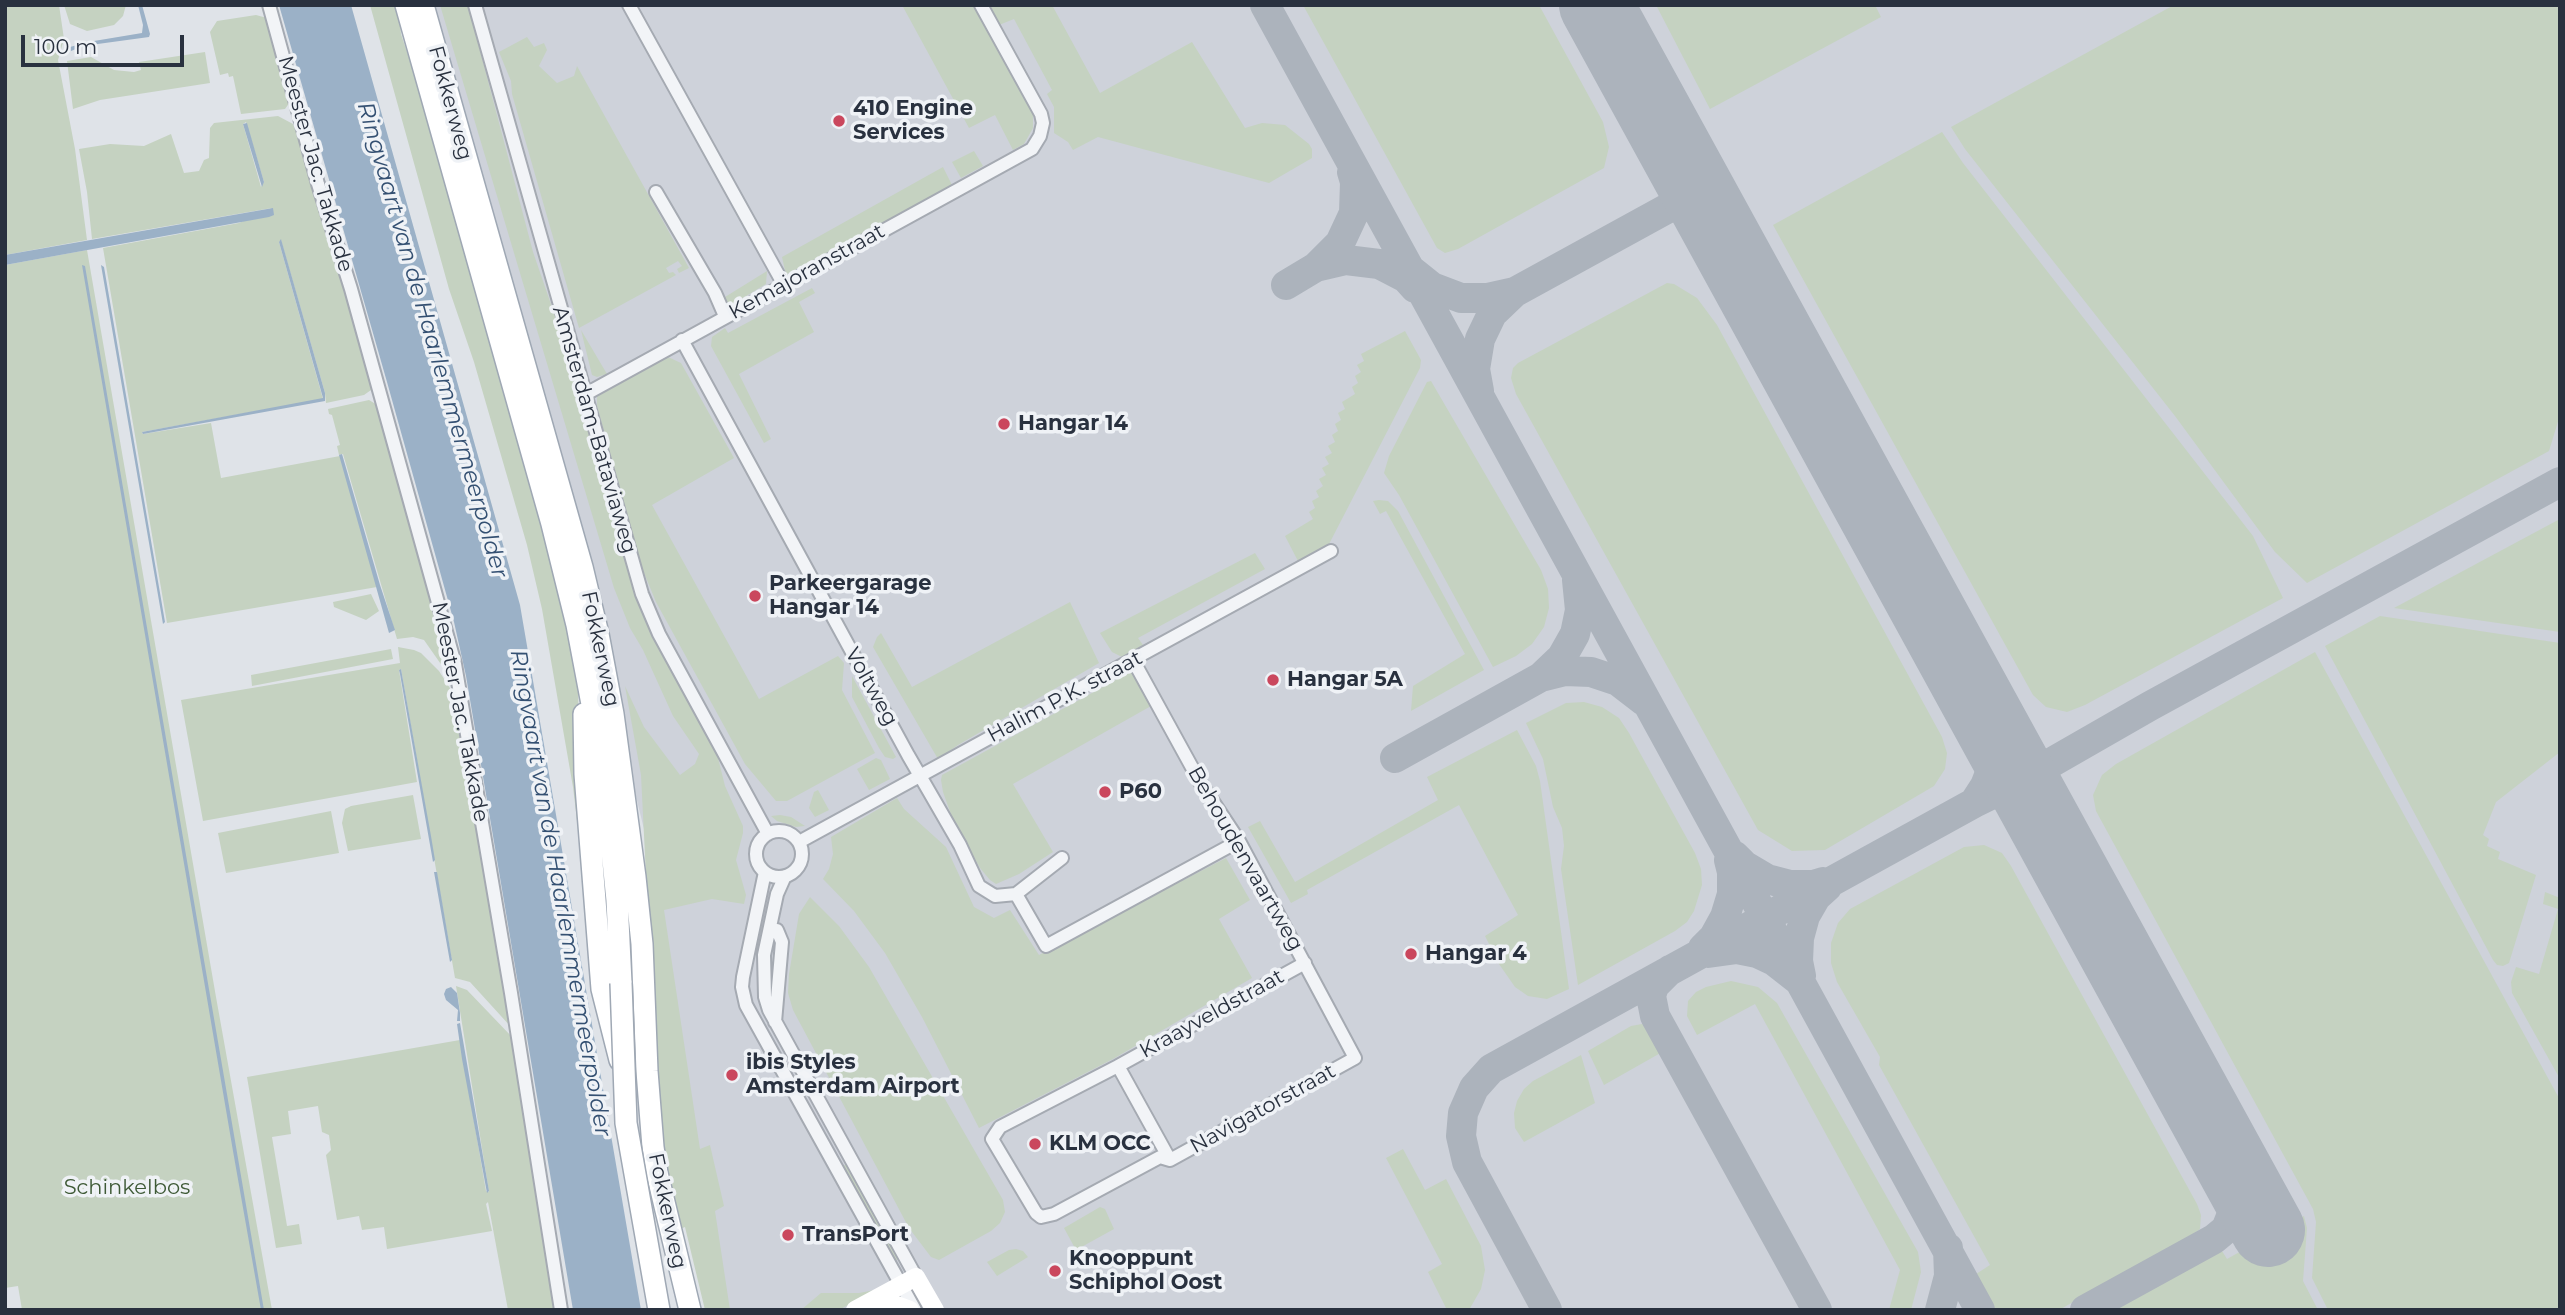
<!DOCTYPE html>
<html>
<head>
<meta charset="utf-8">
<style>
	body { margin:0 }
	#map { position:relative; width:2565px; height:1315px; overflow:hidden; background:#dfe3e8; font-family:Montserrat,sans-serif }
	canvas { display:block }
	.frame { position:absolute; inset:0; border:7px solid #29313f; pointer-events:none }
	.scale { position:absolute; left:21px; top:35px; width:163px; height:32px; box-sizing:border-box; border:4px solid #29313f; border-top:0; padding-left:9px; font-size:21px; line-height:24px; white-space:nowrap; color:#29313f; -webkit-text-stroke:5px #eff2f6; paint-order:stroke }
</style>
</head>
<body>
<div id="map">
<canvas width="2565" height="1315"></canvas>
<div class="frame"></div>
<div class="scale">100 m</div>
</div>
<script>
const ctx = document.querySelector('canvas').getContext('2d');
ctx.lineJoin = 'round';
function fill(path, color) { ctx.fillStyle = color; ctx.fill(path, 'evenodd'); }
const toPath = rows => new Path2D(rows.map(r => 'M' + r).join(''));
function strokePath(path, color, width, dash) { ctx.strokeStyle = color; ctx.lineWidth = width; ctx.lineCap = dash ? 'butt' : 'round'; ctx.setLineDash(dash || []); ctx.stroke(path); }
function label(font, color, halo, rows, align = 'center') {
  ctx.font = font + ' Montserrat,sans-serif'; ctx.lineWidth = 7; ctx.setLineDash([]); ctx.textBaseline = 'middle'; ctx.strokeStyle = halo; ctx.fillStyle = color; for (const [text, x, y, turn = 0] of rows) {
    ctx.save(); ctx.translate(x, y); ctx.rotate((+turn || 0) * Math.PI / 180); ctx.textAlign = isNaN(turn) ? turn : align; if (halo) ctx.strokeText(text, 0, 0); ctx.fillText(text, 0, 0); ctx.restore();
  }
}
const built = toPath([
	[426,5,2560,5,2560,1310,714,1310,652,862,569,522]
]);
const green = toPath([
	[5,5,59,5,64,39,58,60,75,149,87,240,5,255],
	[64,5,126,5,123,16,114,25,87,31,70,24],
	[370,5,396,5,399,14,401,34,411,64,423,86,549,540,573,655,578,693,581,784,592,946,573,787,542,609,527,545,474,362,449,289],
	[440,5,468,5,533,252,564,342,628,571,643,610,716,750,725,786,743,826,743,833,736,860,746,895,744,904,712,899,664,910,700,1149,710,1145,724,1206,715,1211,730,1310,705,1310,685,1227,680,1229,662,1147,658,1117,641,775,625,686,644,727,680,775,695,764,699,754,673,716,643,650,630,628,614,588],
	[902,5,974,5,1033,112,1033,128,1024,144,1013,150,995,115,969,128],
	[988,5,1052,5,1100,93,1192,42,1245,128,1262,123,1285,125,1309,144,1312,149,1312,158,1269,183,1098,137,1073,150,1068,142,1054,133,1054,107,1047,94,1052,90,1014,19,999,25],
	[1303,5,1539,5,1603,122,1609,147,1604,168,1458,249,1445,253,1437,248],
	[1656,5,1875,5,1881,17,1710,109],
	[2174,5,2560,5,2560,415,2549,451,2307,583,2275,552,2175,416,1965,149,1951,127],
	[256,15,267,18,290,102,285,109,241,114,233,76,229,77,228,73,220,75,210,32,217,21],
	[527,37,534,47,544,43,547,50,539,66,557,83,574,76,577,66,689,268,679,273,677,269,682,266,678,261,666,268,669,273,673,272,676,275,579,328,512,94,511,81,499,52],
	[205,52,210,83,100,100,73,109,67,61,91,57,114,70,134,72,141,70,139,62],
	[278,116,293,124,303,143,372,385,371,390,364,395,326,403,325,393,281,240,279,242,323,399,142,432,143,434,211,423,221,478,340,456,377,587,167,623,103,248,239,223,272,208,92,239,87,192,79,149,110,144,144,146,171,134,184,173,199,171,204,160,209,158,210,128,214,123],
	[246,122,264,182,261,187,243,124],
	[1942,132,1963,163,2253,536,2283,598,2085,705,2067,712,2046,707,2033,695,1773,225],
	[974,151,983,166,961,178,952,162],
	[943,167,952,185,786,275,782,257],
	[87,250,216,997,272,1310,22,1310,18,1286,5,1288,5,265],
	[767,271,766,284,728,307,723,302,725,297],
	[1667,283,1674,284,1697,298,1717,325,1942,737,1947,753,1945,769,1934,786,1825,850,1792,851,1758,830,1516,394,1511,378,1513,368,1518,363],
	[812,288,815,293,799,302,814,332,739,374,771,439,764,443,711,346,712,337,725,328,728,333],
	[581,330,607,374,597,377,592,375],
	[1405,331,1421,360,1420,368,1328,546,1298,561,1285,536,1313,519,1309,512,1315,508,1312,501,1319,497,1316,491,1323,486,1319,479,1326,475,1322,468,1329,464,1325,457,1332,453,1328,446,1335,442,1332,435,1338,431,1335,424,1341,420,1338,413,1345,409,1342,402,1355,394,1352,387,1358,383,1355,376,1361,372,1357,365,1364,361,1361,354],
	[668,357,681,363,734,458,652,505,759,699,838,656,844,663,842,690,875,753,787,801,776,801,745,764,656,602,642,568,597,406,597,394],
	[1431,381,1541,570,1548,589,1549,608,1544,627,1532,644,1516,656,1493,667,1399,495,1384,473,1389,456,1427,382],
	[369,400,379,406,450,669,448,672,445,670,424,640,413,637,397,639,343,454,339,455,337,446,340,445,332,415,329,414,328,409],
	[1379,500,1388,501,1398,511,1484,670,1411,711,1413,686,1465,654,1386,511,1380,514,1373,501],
	[2560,519,2560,632,2394,608,2558,520],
	[1255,553,1265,569,1138,638,1143,645,1122,657,1112,652,1100,633],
	[371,594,379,611,366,620,334,607,333,602],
	[1070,602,1099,663,958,745,938,759,873,647,877,637,881,633,912,687],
	[2380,616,2560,643,2560,752,2496,802,2483,835,2489,839,2487,846,2500,852,2498,859,2536,875,2509,963,2503,966,2497,965,2493,960,2325,646],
	[398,647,414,650,421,653,439,671,455,696,511,1027,470,982,455,978,401,669,399,670,417,782,203,821,181,700,400,663],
	[391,649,393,659,252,686,251,675],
	[2315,652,2560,1100,2560,1310,2328,1310,2312,1278,2316,1222,2313,1209,2096,811,2093,795,2102,775,2116,764],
	[1132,671,1151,706,1013,784,1053,852,1019,874,996,884,990,880,980,868,953,820,943,792,941,780,942,775],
	[852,676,896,757,893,759,885,757,879,748,852,697],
	[1584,702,1602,707,1619,718,1629,733,1695,853,1701,869,1702,885,1694,911,1687,922,1675,931,1578,985,1561,869,1564,846,1562,828,1553,807,1543,759,1526,723,1566,703],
	[1517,730,1536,766,1540,781,1569,989,1547,999,1528,996,1515,987,1499,964,1485,936,1518,915,1459,805,1307,890,1308,894,1291,903,1248,827,1260,821,1295,882,1438,800,1427,777],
	[876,758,881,760,890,779,869,790,857,769],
	[818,790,829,810,815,817,809,808,814,792],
	[413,795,421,839,348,851,342,823,345,809,351,806],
	[897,798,904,809,946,847,974,907,994,918,1010,910,1039,955,1226,858,1250,900,1219,919,1252,978,1113,1059,979,1128,922,1017,885,953,854,911,823,879,829,869,833,854,831,837],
	[331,811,339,853,226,873,218,833],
	[780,815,791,817,805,826,796,827,777,821,771,816],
	[1984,845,2002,853,2011,866,2197,1204,2201,1215,2200,1229,2192,1235,2059,1310,1995,1310,1976,1274,1990,1265,1879,1065,1880,1057,1837,982,1831,963,1831,943,1838,923,1850,909,1964,847],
	[2545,892,2560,898,2560,1079,2512,993,2511,982,2516,967,2539,974,2558,909,2543,904],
	[810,897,839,926,869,967,1003,1200,1005,1212,1000,1223,991,1231,939,1260,931,1257,909,1228,793,1010,788,993,789,974,799,914],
	[1731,981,1758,987,1777,1003,1918,1252,1921,1272,1911,1310,1889,1310,1900,1270,1755,1004,1697,1035,1687,1016,1688,1001,1696,992,1706,987],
	[456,986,467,990,513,1038,558,1310,508,1310,488,1202,486,1204,492,1231,387,1249,384,1227,362,1230,359,1216,337,1220,326,1155,331,1150,329,1135,322,1132,318,1106,288,1111,291,1134,272,1137,287,1226,299,1224,302,1244,276,1248,247,1077,460,1040,486,1191,489,1192],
	[1642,1024,1652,1029,1664,1051,1604,1085,1588,1051,1631,1026],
	[1581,1055,1595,1103,1524,1142,1515,1128,1514,1113,1517,1101,1524,1089,1533,1081],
	[1403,1149,1425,1190,1446,1179,1481,1246,1485,1270,1481,1289,1469,1310,1447,1310,1428,1272,1442,1264,1386,1158],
	[847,1164,900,1258,893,1262,841,1167],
	[1100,1207,1105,1209,1114,1229,1076,1250,1064,1228],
	[2304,1216,2307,1228,2303,1281,2318,1310,2112,1310,2222,1251,2227,1259],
	[1016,1249,1023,1251,1028,1257,997,1276,987,1262,1009,1250],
	[875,1290,839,1310,801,1310,821,1293,859,1293]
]);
const water = toPath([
	[138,5,142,5,150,34,149,37,83,46,71,51,70,47,88,42,142,33,143,25],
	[279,5,351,5,520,605,641,1310,573,1310,466,676,454,622,387,382],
	[247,123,264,182,262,187,243,124],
	[273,208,274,215,269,217,5,265,5,255],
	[281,239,325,393,325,401,143,434,142,432,323,398,279,242],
	[82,265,85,266,264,1310,261,1310,233,1151],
	[101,265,104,267,165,622,163,624],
	[342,454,380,585,395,630,389,633,339,455],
	[401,669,431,836,435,860,433,862,400,674,399,670],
	[434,872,437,872,452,960,450,962],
	[451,987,457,993,460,1013,460,1021,457,1021,458,1010,446,1000,444,994,446,989],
	[460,1023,489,1191,487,1193,462,1059,457,1024]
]);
const taxiway = toPath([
	[1265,5,1980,1310],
	[1670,207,1679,205,1692,206,1703,211,1715,222],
	[1316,267,1346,260,1379,264,1406,278,1415,288],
	[1412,271,1432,287,1461,298,1488,298,1515,292,1670,207,1677,200,1683,189,1682,161],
	[1286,285,1316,267,1340,243,1354,213,1355,182,1352,172],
	[1479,391,1475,369,1480,339,1492,314,1515,292],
	[1541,677,1565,671,1591,672,1618,681,1644,701],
	[1395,758,1541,677,1562,657,1575,634,1580,610,1577,580],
	[1974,803,1985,786,1992,768,1993,729],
	[1735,856,1745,866,1767,879,1790,885,1813,885,1823,882],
	[1703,948,1714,937,1725,917,1732,894,1732,872,1729,860],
	[1708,953,1737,949,1757,953,1774,961,1797,979],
	[1670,970,1654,986,1651,996,1655,1016,1817,1310],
	[1801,976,1798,961,1799,938,1805,916,1816,897,1827,887],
	[1547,1310,1467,1162,1461,1136,1463,1113,1474,1088,1491,1069,1974,803,2021,780,2150,706,2560,482],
	[1940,1310,1949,1276,1948,1248],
	[2085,1310,2214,1239,2226,1229,2238,1199,2238,1175]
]);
const runway = toPath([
	[1596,5,2268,1230]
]);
const street = toPath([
	[269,5,318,184,351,289,455,664,511,993,561,1310],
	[475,5,642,594,659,634,768,834],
	[629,5,784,285],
	[656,192,715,293,725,316],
	[682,340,908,755,960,845,979,886,995,896,1016,894,1062,858],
	[584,395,1032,149,1040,136,1043,123,1041,114,981,5],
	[1133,660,1200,782,1239,841,1355,1058,1170,1160],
	'756 854a23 23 0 1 1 46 0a23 23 0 1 1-46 0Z',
	[799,842,1331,551],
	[765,872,743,977,742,987,746,1005,915,1310],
	[785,876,777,894,764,955,765,997,769,1010,916,1277],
	[1016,894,1046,946,1239,841],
	[775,1022,782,942,777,930],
	[1118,1066,1170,1160],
	[1170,1160,1160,1157,1054,1214,1041,1217,1036,1213,992,1139,1000,1127,1118,1066,1305,963]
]);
const secondary = toPath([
	[855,1310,916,1277,935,1310],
	[883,1310,894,1304,910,1310]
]);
const primary = toPath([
	[406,5,552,524,577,625,599,741,608,811,617,900,621,983],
	[423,5,582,567,598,634,613,714,635,877,642,944,647,1071,653,1147,657,1173,690,1310],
	[584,714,585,774,602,989,620,1060]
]);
const primaryBridge = toPath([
	[621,983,626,1123,659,1310]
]);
const markers = [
	[839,121,7,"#ca475d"],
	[1004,424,7,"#ca475d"],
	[755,596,7,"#ca475d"],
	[1273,680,7,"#ca475d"],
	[1105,792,7,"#ca475d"],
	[1411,954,7,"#ca475d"],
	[732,1075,7,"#ca475d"],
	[1035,1144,7,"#ca475d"],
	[788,1235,7,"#ca475d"],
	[1055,1271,7,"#ca475d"]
];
const streetNames = [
	["Fokkerweg",450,103,75],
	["Meester Jac. Takkade",315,164,74],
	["Kemajoranstraat",807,272,-29],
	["Amsterdam-Bataviaweg",594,430,74],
	["Fokkerweg",600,649,78],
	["Voltweg",871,687,61],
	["Halim P.K. straat",1065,697,-28],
	["Meester Jac. Takkade",460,712,79],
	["Behoudenvaartweg",1245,859,60],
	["Kraayveldstraat",1212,1014,-29],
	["Navigatorstraat",1263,1109,-29],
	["Fokkerweg",667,1211,78]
];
const poiNames = [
	["410 Engine",853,109],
	["Services",853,133],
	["Hangar 14",1018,424],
	["Parkeergarage",769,584],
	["Hangar 14",769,608],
	["Hangar 5A",1287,680],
	["P60",1119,792],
	["Hangar 4",1425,954],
	["ibis Styles",746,1063],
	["Amsterdam Airport",746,1087],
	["KLM OCC",1049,1144],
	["TransPort",802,1235],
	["Knooppunt",1069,1259],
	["Schiphol Oost",1069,1283]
];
const parkNames = [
	["Schinkelbos",127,1188]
];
const waterNames = [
	["Ringvaart van de Haarlemmermeerpolder",432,340,74],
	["Ringvaart van de Haarlemmermeerpolder",560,893,80]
];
fill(built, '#ced2da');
fill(green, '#c5d2c1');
fill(water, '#9bb1c7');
strokePath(taxiway, '#acb3bc', 30);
strokePath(runway, '#acb3bc', 74);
strokePath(street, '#a5aab2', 16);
strokePath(primary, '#9fa8b4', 24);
strokePath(street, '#f2f4f7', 12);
strokePath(secondary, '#fff', 18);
strokePath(primary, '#fff', 21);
strokePath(primaryBridge, '#9fa8b4', 24, []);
strokePath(primaryBridge, '#fff', 21);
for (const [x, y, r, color] of markers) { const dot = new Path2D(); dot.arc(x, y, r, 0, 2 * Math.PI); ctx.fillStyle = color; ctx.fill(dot); strokePath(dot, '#eff2f6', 2.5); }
label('21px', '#29313f', '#eff2f6', streetNames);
label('bold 21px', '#29313f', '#eff2f6', poiNames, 'left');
label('21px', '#3e5a36', '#eff2f6', parkNames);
label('italic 23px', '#345072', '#eff2f6', waterNames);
</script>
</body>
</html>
